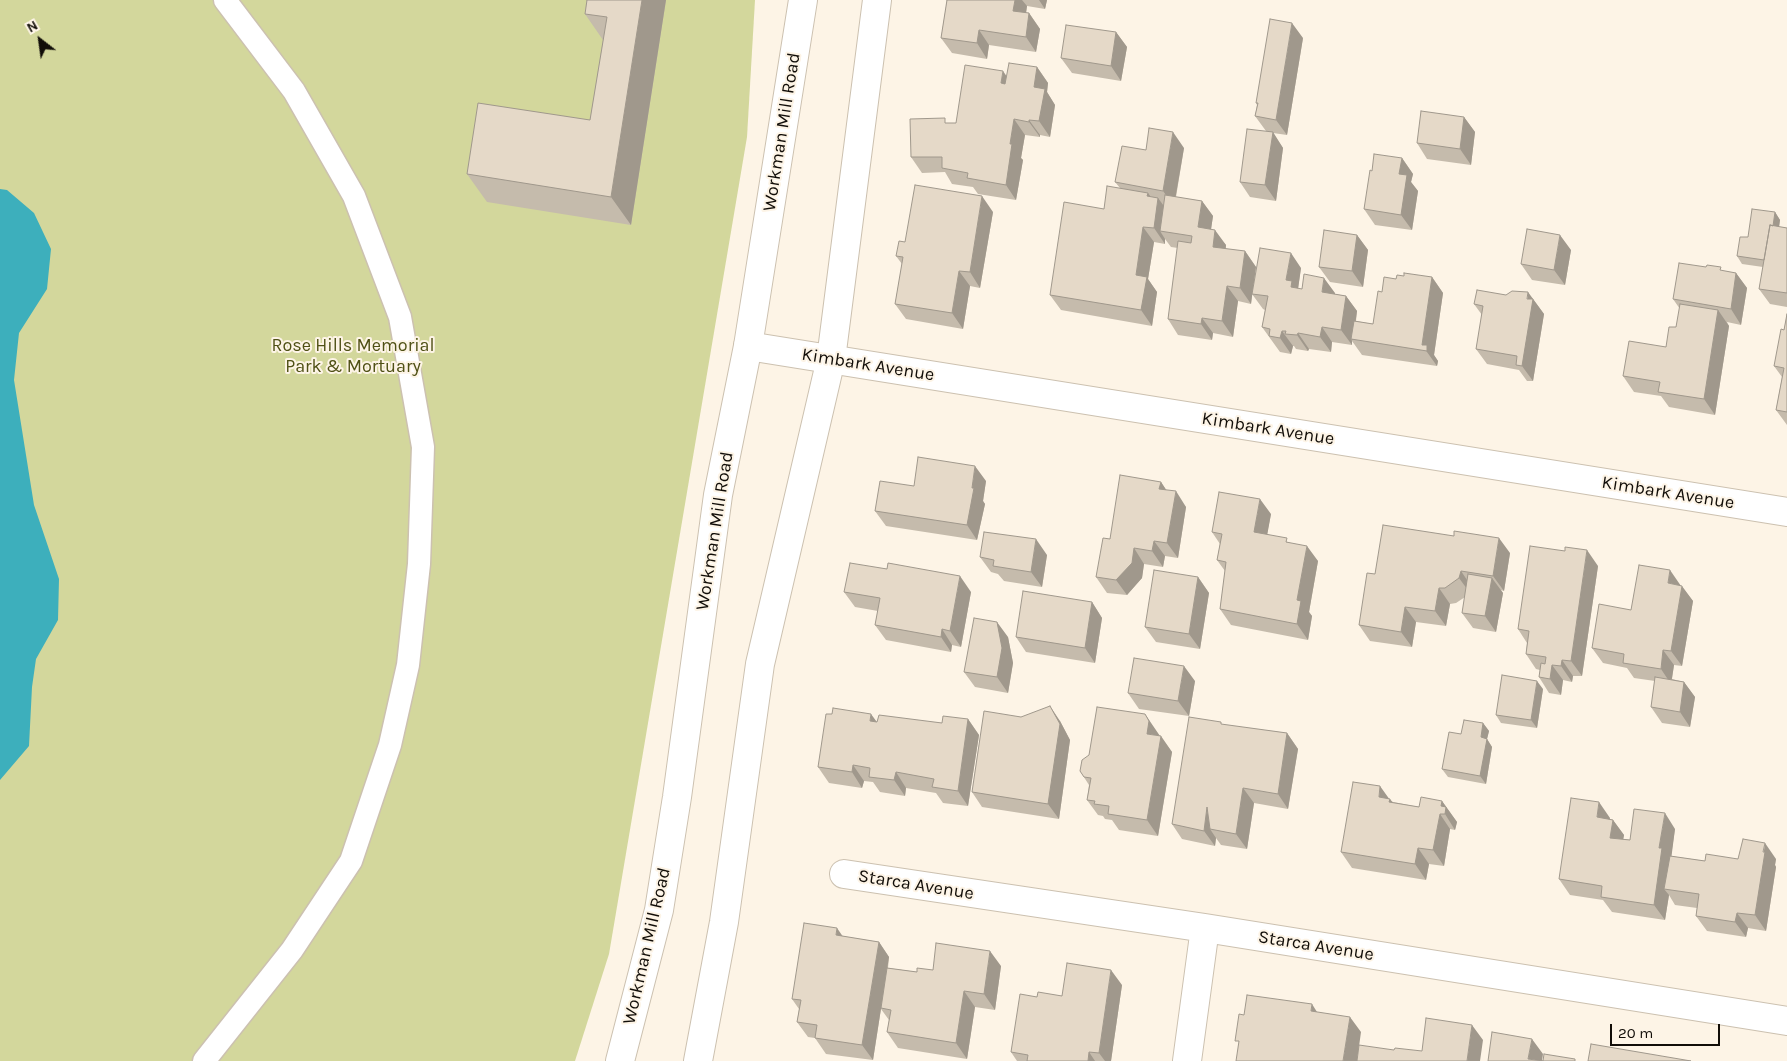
<!DOCTYPE html>
<html>
<head>
<meta charset="utf-8">
<style>
	body { margin:0 }
	#map { position:relative; width:1787px; height:1061px; overflow:hidden; background:#fdf4e6; font-family:Karla,sans-serif }
	canvas { display:block }
	.north { position:absolute; left:15px; top:15px; width:50px; height:50px; -webkit-text-stroke:4px #fdf4e6; paint-order:stroke; rotate:330deg; font-size:14px; font-weight:700; line-height:20px; text-align:center; color:#110d08 }
	.north::after { content:''; display:block; margin:auto; width:18px; height:22px; background:#110d08; clip-path:polygon(50% 0,100% 100%,50% 72%,0 100%) }
	.scale { position:absolute; left:1610px; top:1024px; width:110px; height:22px; box-sizing:border-box; border:2px solid #110d08; border-top:0; padding-left:6px; font-size:15px; line-height:18px; white-space:nowrap; color:#110d08; -webkit-text-stroke:4px #fdf4e6; paint-order:stroke }
</style>
</head>
<body>
<div id="map">
<canvas width="1787" height="1061"></canvas>
<div class="north">N</div>
<div class="scale">20 m</div>
</div>
<script>
const ctx = document.querySelector('canvas').getContext('2d');
ctx.lineJoin = 'round';
function fill(path, color) { ctx.fillStyle = color; ctx.fill(path, 'evenodd'); }
const toPath = rows => new Path2D(rows.map(r => 'M' + r).join(''));
function strokePath(path, color, width, dash) { ctx.strokeStyle = color; ctx.lineWidth = width; ctx.lineCap = dash ? 'butt' : 'round'; ctx.setLineDash(dash || []); ctx.stroke(path); }
function label(font, color, halo, rows, align = 'center') {
  ctx.font = font + ' Karla,sans-serif'; ctx.lineWidth = 4; ctx.setLineDash([]); ctx.textBaseline = 'middle'; ctx.strokeStyle = halo; ctx.fillStyle = color; for (const [text, x, y, turn = 0] of rows) {
    ctx.save(); ctx.translate(x, y); ctx.rotate((+turn || 0) * Math.PI / 180); ctx.textAlign = isNaN(turn) ? turn : align; if (halo) ctx.strokeText(text, 0, 0); ctx.fillText(text, 0, 0); ctx.restore();
  }
}
const green = toPath([
	[0,0,755,0,747,137,609,954,575,1061,0,1061]
]);
const water = toPath([
	[0,189,7,190,34,213,51,249,47,289,19,333,14,380,34,505,59,579,58,620,36,659,32,687,29,746,0,780]
]);
const lane = toPath([
	[204,1061,292,950,351,861,390,745,408,665,419,564,423,447,400,317,354,196,294,91,225,0]
]);
const street = toPath([
	[748,346,1787,512],
	[844,874,1205,928,1787,1021],
	[1187,1061,1205,928]
]);
const secondary = toPath([
	[620,1061,659,910,677,797,718,495,748,346,803,0],
	[698,1061,724,922,760,664,831,359,877,0]
]);
const wall = toPath([
	[587,0,666,0,631,225,487,202,467,174,590,120,603,40,585,14],
	[947,0,1047,0,1045,9,1027,6,1026,13,1029,13,1040,29,1036,52,989,45,987,59,952,53,941,38],
	[1116,32,1127,47,1121,81,1072,73,1061,58],
	[1303,38,1287,135,1273,133,1283,148,1276,201,1250,197,1240,182,1266,131,1255,116,1257,105,1256,103],
	[1037,67,1048,83,1047,92,1055,105,1050,137,1040,135,1040,137,1025,135,1021,158,1023,160,1016,200,978,194,973,187,952,184,945,172,922,173,911,157,948,123,956,123,1007,76],
	[1464,117,1475,132,1471,165,1427,159,1417,143],
	[1184,148,1176,197,1202,201,1213,216,1211,229,1226,245,1226,249,1245,251,1256,267,1253,290,1301,268,1298,289,1335,293,1335,294,1346,296,1357,311,1356,321,1373,324,1382,292,1396,279,1404,276,1432,277,1443,293,1434,355,1438,361,1437,366,1362,355,1352,341,1352,345,1332,342,1331,352,1309,349,1308,351,1296,349,1294,346,1293,346,1291,354,1280,352,1262,327,1265,310,1263,309,1252,294,1251,304,1238,301,1233,337,1213,333,1212,340,1178,335,1168,319,1178,248,1171,247,1165,239,1165,244,1154,242,1148,279,1157,292,1152,326,1061,310,1050,295,1104,209,1120,188,1115,182,1146,150],
	[1402,158,1413,174,1411,182,1418,191,1412,230,1375,225,1364,209,1372,171],
	[993,212,980,288,970,286,963,329,906,319,895,304,902,264,896,256,905,242],
	[1775,212,1780,220,1779,227,1787,228,1787,307,1770,304,1759,289,1763,267,1742,264,1737,256,1748,237],
	[1357,235,1368,250,1363,287,1330,282,1319,267],
	[1571,250,1565,285,1532,280,1521,264],
	[1723,271,1736,273,1747,288,1741,325,1727,322,1729,326,1715,415,1669,407,1661,396,1634,392,1623,376,1666,347,1676,327,1680,309,1673,299],
	[1533,299,1544,314,1533,381,1527,381,1519,370,1487,364,1476,349,1482,315,1474,304],
	[1787,314,1787,425,1776,410,1782,377,1774,366,1784,330],
	[986,481,983,501,985,504,977,540,886,526,875,511,914,486],
	[1161,482,1166,490,1186,507,1178,558,1165,556,1163,567,1144,564,1142,578,1127,595,1107,593,1096,577,1110,539],
	[1271,514,1267,534,1290,543,1318,561,1309,612,1312,616,1308,640,1231,625,1220,609,1225,571,1217,560,1220,544,1212,532],
	[1510,553,1504,591,1501,590,1503,593,1496,632,1473,628,1462,613,1465,597,1456,603,1450,604,1446,626,1416,622,1412,647,1370,641,1359,625,1375,574],
	[1047,555,1042,587,1004,581,998,574,991,572,980,557],
	[1598,566,1582,676,1573,676,1572,682,1563,680,1561,695,1549,693,1539,677,1540,670,1536,669,1526,654,1527,643,1518,629],
	[1198,577,1209,593,1200,649,1156,642,1145,627],
	[1681,586,1693,601,1682,666,1674,665,1672,679,1684,682,1695,697,1690,727,1662,723,1651,707,1655,681,1634,678,1627,668,1603,663,1592,648,1631,610],
	[844,592,971,592,961,647,952,645,951,652,886,640,875,625,878,611,855,607],
	[1092,602,1102,618,1095,663,1026,652,1016,637],
	[1008,637,1013,663,1008,693,975,687,964,672],
	[1195,681,1189,716,1139,709,1128,693],
	[1543,689,1537,728,1501,723,1496,715],
	[1021,717,1060,721,1070,740,1059,819,982,807,972,792],
	[968,719,979,735,968,806,943,803,936,793,906,788,905,796,880,792,873,782,864,781,862,788,829,783,818,767,877,722,942,723],
	[1483,723,1489,731,1487,739,1492,747,1486,784,1448,777,1442,769,1461,734],
	[1223,725,1287,733,1298,749,1288,809,1254,803,1247,849,1221,845,1216,838,1215,846,1182,839,1172,824],
	[1160,736,1172,752,1158,836,1119,830,1112,820,1105,819,1103,816,1098,815,1087,800,1089,785,1080,771],
	[1389,799,1393,802,1419,807,1442,801,1457,822,1455,830,1450,829,1444,866,1429,864,1426,880,1352,868,1341,852],
	[1610,818,1610,819,1613,820,1624,835,1623,839,1630,840,1675,829,1671,856,1705,861,1776,859,1775,865,1776,867,1766,931,1748,928,1746,937,1707,931,1696,916,1697,908,1675,905,1669,895,1665,920,1612,912,1603,900,1570,895,1559,879],
	[842,936,879,942,889,957,888,968,917,972,933,970,1001,966,995,1010,975,1007,967,1059,898,1048,887,1032,889,1020,881,1009,873,1060,826,1054,815,1038,808,1037,797,1022,799,1009,792,999],
	[1122,985,1111,1061,1017,1061,1011,1052,1037,997,1062,996]
]);
const shadedWall = toPath([
	[642,0,666,0,631,225,611,197],
	[1015,0,1022,0,1027,6,1024,27,1013,11],
	[1039,0,1047,0,1045,9],
	[1029,13,1040,29,1036,52,1026,37],
	[1292,23,1303,38,1287,135,1276,120],
	[979,30,989,45,987,59,977,43],
	[1116,32,1127,47,1121,81,1111,66],
	[1037,67,1048,83,1047,92,1055,105,1050,137,1039,121,1034,87],
	[1003,71,1014,87,1001,83],
	[1464,117,1475,132,1471,165,1460,149],
	[1014,119,1025,135,1021,158,1023,160,1016,200,1006,185,1010,144],
	[1029,120,1040,135,1040,137,1029,122],
	[1173,132,1184,148,1174,206,1163,191],
	[1273,132,1283,148,1276,201,1265,185],
	[1402,158,1413,174,1411,182,1418,191,1412,230,1401,215,1399,174],
	[1148,193,1157,206,1158,198,1169,213,1160,231,1165,239,1165,244,1154,228,1147,196],
	[982,196,993,212,980,288,970,272],
	[1202,201,1213,216,1209,243,1198,227],
	[1775,212,1780,220,1773,268,1768,260],
	[1143,227,1154,242,1148,279,1157,292,1152,326,1141,310,1136,275],
	[1215,230,1226,245,1224,262,1213,247],
	[1357,235,1368,250,1363,287,1352,271],
	[1560,235,1571,250,1565,285,1554,270],
	[1245,251,1256,267,1251,304,1240,288],
	[1291,253,1301,268,1298,289,1302,303,1286,280],
	[959,271,970,286,963,329,952,313],
	[1736,273,1747,288,1741,325,1731,309],
	[1432,277,1443,293,1434,355,1438,361,1437,366,1422,345],
	[1324,278,1335,293,1333,307,1322,292],
	[1227,286,1238,301,1233,337,1222,321],
	[1528,292,1544,314,1533,381,1522,366],
	[1346,296,1357,311,1353,340,1351,339,1352,341,1352,345,1341,330],
	[1718,310,1729,326,1715,415,1704,399],
	[1202,318,1213,333,1212,340,1201,324],
	[1322,327,1332,342,1331,352,1320,337],
	[1282,331,1293,346,1291,354,1280,338],
	[1298,333,1309,349,1308,351,1297,335],
	[975,466,986,481,983,501,985,504,977,540,967,525],
	[1161,482,1171,497,1159,489],
	[1176,491,1186,507,1178,558,1167,543],
	[1260,499,1271,514,1265,547,1254,532],
	[1499,538,1510,553,1504,591,1493,576],
	[1036,539,1047,555,1042,587,1031,572],
	[1154,541,1165,556,1163,567,1152,551],
	[1307,546,1318,561,1309,612,1312,616,1308,640,1297,624,1297,600],
	[1134,548,1144,564,1142,578,1127,595,1116,580],
	[1587,550,1598,566,1582,676,1571,661],
	[1670,570,1681,586,1668,583],
	[1461,571,1471,586,1470,593,1459,578],
	[960,576,971,592,961,647,950,631],
	[1198,577,1209,593,1200,649,1189,634],
	[1492,578,1503,593,1496,632,1485,616],
	[1682,586,1693,601,1682,666,1671,651],
	[1439,588,1450,604,1446,626,1435,611],
	[1092,602,1102,618,1095,663,1085,648],
	[1405,607,1416,622,1412,647,1401,632],
	[997,622,1008,637,1013,663,1008,693,997,677],
	[942,629,952,645,951,652,941,637],
	[1663,650,1674,665,1671,684,1661,669],
	[1562,660,1573,676,1572,682,1561,666],
	[1552,665,1563,680,1561,695,1550,679],
	[1184,666,1195,681,1189,716,1178,701],
	[1537,681,1543,689,1537,728,1531,720],
	[1684,682,1695,697,1690,727,1680,712],
	[1050,706,1060,721,1070,740,1059,819,1048,804],
	[871,714,882,729,870,721],
	[1145,714,1160,736,1147,734],
	[968,719,979,735,968,806,958,791],
	[1483,723,1489,731,1487,739,1492,747,1486,784,1480,776,1481,737],
	[1287,733,1298,749,1288,809,1278,794],
	[1161,736,1172,752,1158,836,1147,820],
	[853,765,864,781,862,788,852,772],
	[896,772,906,788,905,796,894,780],
	[1380,786,1390,800,1390,799,1401,814,1379,797],
	[1243,788,1254,803,1247,849,1236,834],
	[1442,801,1457,822,1455,830,1445,814,1441,806],
	[1599,802,1610,818,1607,833,1597,817],
	[1207,807,1210,829,1216,838,1215,846,1204,831],
	[1665,813,1675,829,1671,860,1664,889,1669,895,1665,920,1654,905,1659,848],
	[1440,814,1450,829,1444,866,1433,850],
	[1613,820,1624,835,1621,853,1610,838],
	[1765,843,1776,859,1775,865,1776,867,1766,931,1755,915],
	[1418,848,1429,864,1426,880,1415,864],
	[1737,913,1748,928,1746,937,1735,922],
	[837,928,848,944,836,935],
	[879,942,889,957,873,1060,862,1045],
	[990,951,1001,966,995,1010,984,994],
	[1111,970,1122,985,1111,1061,1105,1061,1099,1053],
	[964,991,975,1007,967,1059,956,1043],
	[1312,1004,1322,1020,1311,1011],
	[1350,1017,1361,1032,1357,1061,1343,1061],
	[1472,1025,1483,1040,1480,1061,1467,1061],
	[1532,1039,1543,1054,1542,1061,1528,1059],
	[1089,1052,1095,1061,1088,1061]
]);
const building = toPath([
	[587,0,642,0,611,197,467,174,478,103,590,120,607,17,585,14,587,0],
	[947,0,1015,0,1013,11,1029,13,1026,37,979,30,977,43,941,38,947,0],
	[1270,19,1292,23,1276,120,1255,116,1258,103,1256,103,1270,19],
	[1066,25,1116,32,1111,66,1061,58,1066,25],
	[1009,63,1037,67,1034,87,1045,89,1039,121,1029,120,1029,122,1014,119,1010,144,1012,144,1006,185,967,178,968,173,942,168,942,157,911,157,910,119,945,118,945,123,956,123,965,65,1003,71,1001,83,1005,84,1009,63],
	[1421,111,1464,117,1460,149,1417,143,1421,111],
	[1149,128,1173,132,1163,191,1115,182,1122,146,1146,150,1149,128],
	[1247,129,1273,132,1265,185,1240,182,1247,129],
	[1374,154,1402,158,1399,174,1407,175,1401,215,1364,209,1370,170,1372,171,1374,154],
	[915,185,982,196,970,272,959,271,952,313,895,304,903,257,896,256,899,241,905,242,915,185],
	[1107,186,1148,193,1147,196,1158,198,1154,228,1143,227,1136,275,1147,277,1141,310,1050,295,1064,202,1104,209,1107,186],
	[1165,195,1202,201,1198,227,1215,230,1213,247,1245,251,1240,288,1227,286,1222,321,1202,318,1201,324,1168,319,1178,241,1191,243,1192,236,1160,231,1165,195],
	[1752,209,1775,212,1773,226,1770,225,1764,260,1737,256,1740,237,1748,237,1752,209],
	[1770,225,1787,228,1787,293,1759,289,1770,225],
	[1527,229,1560,235,1554,270,1521,264,1527,229],
	[1324,230,1357,235,1352,271,1319,267,1324,230],
	[1260,248,1291,253,1286,280,1292,281,1291,287,1302,289,1304,274,1324,278,1322,292,1346,296,1341,330,1322,327,1320,337,1298,333,1297,335,1285,334,1286,331,1282,331,1280,338,1269,336,1270,329,1262,327,1268,296,1252,294,1260,248],
	[1679,263,1706,267,1707,265,1721,267,1720,270,1736,273,1731,309,1673,299,1679,263],
	[1404,273,1432,277,1422,345,1427,345,1427,351,1351,339,1354,321,1373,324,1378,291,1382,292,1384,277,1396,279,1397,275,1404,276,1404,273],
	[1477,290,1506,295,1512,291,1528,292,1527,299,1533,299,1522,366,1516,365,1517,356,1476,349,1483,306,1474,304,1477,290],
	[1680,304,1718,310,1704,399,1658,392,1660,382,1623,376,1629,341,1666,347,1669,327,1676,327,1680,304],
	[1787,314,1787,412,1776,410,1784,368,1774,366,1781,329,1784,330,1787,314],
	[918,457,975,466,972,488,974,488,967,525,875,511,880,481,914,486,918,457],
	[1120,475,1161,482,1159,489,1176,491,1167,543,1154,541,1152,551,1134,548,1132,563,1116,580,1096,577,1103,538,1110,539,1120,475],
	[1219,492,1260,499,1254,532,1287,538,1286,542,1307,546,1297,600,1301,601,1297,624,1220,609,1226,562,1217,560,1222,534,1212,532,1219,492],
	[1383,525,1454,536,1454,531,1499,538,1493,576,1461,571,1459,578,1445,588,1439,588,1435,611,1405,607,1401,632,1359,625,1367,573,1375,574,1383,525],
	[984,532,1036,539,1031,572,993,566,994,560,980,557,984,532],
	[1530,546,1565,551,1565,547,1587,550,1571,661,1562,660,1561,666,1552,665,1550,679,1539,677,1541,663,1545,664,1546,657,1526,654,1529,631,1518,629,1530,546],
	[850,563,887,569,888,563,960,576,950,631,942,629,941,637,875,625,880,598,844,592,850,563],
	[1639,565,1670,570,1668,583,1682,586,1671,651,1663,650,1661,669,1623,663,1624,654,1592,648,1599,604,1631,610,1639,565],
	[1154,570,1198,577,1189,634,1145,627,1154,570],
	[1468,574,1492,578,1485,616,1462,613,1468,574],
	[1023,591,1092,602,1085,648,1016,637,1023,591],
	[974,618,997,622,1002,648,997,677,964,672,974,618],
	[1134,658,1184,666,1178,701,1128,693,1134,658],
	[1502,675,1537,681,1531,720,1496,715,1502,675],
	[1655,677,1684,682,1680,712,1651,707,1655,677],
	[1050,706,1060,724,1048,804,972,792,984,711,1021,717,1050,706],
	[1097,707,1145,714,1149,721,1147,734,1161,736,1147,820,1108,814,1109,806,1094,804,1095,801,1087,800,1091,778,1084,777,1080,771,1082,760,1089,755,1097,707],
	[833,708,871,714,870,721,877,722,879,715,942,723,943,716,968,719,958,791,932,787,934,779,896,772,894,780,869,777,870,768,853,765,852,772,818,767,826,714,832,714,833,708],
	[1189,717,1221,722,1221,724,1287,733,1278,794,1243,788,1236,834,1210,829,1207,807,1204,831,1172,824,1189,717],
	[1464,720,1483,723,1481,737,1487,739,1480,776,1442,769,1449,732,1461,734,1464,720],
	[1353,782,1380,786,1379,797,1390,799,1389,802,1419,807,1421,797,1442,801,1441,806,1446,807,1445,814,1440,814,1433,850,1418,848,1415,864,1341,852,1353,782],
	[1571,798,1599,802,1597,817,1613,820,1610,838,1630,840,1634,809,1665,813,1659,848,1662,848,1654,905,1601,897,1602,886,1559,879,1571,798],
	[1743,839,1765,843,1763,852,1765,852,1755,915,1737,913,1735,922,1696,916,1699,894,1664,889,1670,856,1705,861,1706,854,1738,859,1743,839],
	[804,923,837,928,836,935,879,942,862,1045,815,1038,817,1025,797,1022,801,1000,792,999,804,923],
	[936,943,990,951,984,994,964,991,956,1043,887,1032,891,1010,881,1008,887,968,917,972,917,968,933,970,936,943],
	[1067,963,1111,970,1099,1053,1089,1052,1088,1061,1027,1061,1028,1055,1011,1052,1020,994,1037,997,1038,992,1062,996,1067,963],
	[1247,995,1312,1004,1311,1011,1350,1017,1343,1061,1236,1061,1239,1041,1235,1041,1239,1014,1244,1015,1247,995],
	[1426,1018,1472,1025,1467,1061,1357,1061,1359,1045,1394,1050,1395,1048,1422,1051,1426,1018],
	[1492,1032,1532,1039,1528,1059,1543,1061,1488,1061,1492,1032],
	[1591,1044,1691,1061,1588,1061,1591,1044],
	[1544,1054,1575,1059,1575,1061,1543,1061,1544,1054]
]);
const streetNames = [
	["Workman Mill Road",782,132,-81],
	["Kimbark Avenue",868,365,9],
	["Kimbark Avenue",1268,429,9],
	["Kimbark Avenue",1668,493,9],
	["Workman Mill Road",715,531,-81],
	["Starca Avenue",916,885,9],
	["Workman Mill Road",647,946,-77],
	["Starca Avenue",1316,946,9]
];
const parkNames = [
	["Rose Hills Memorial",353,346],
	["Park & Mortuary",353,367]
];
fill(green, '#d3d79c');
fill(water, '#3dafbc');
strokePath(lane, '#ccc1b0', 25);
strokePath(street, '#ccc1b0', 30);
strokePath(secondary, '#ccc1b0', 30);
strokePath(lane, '#fff', 22);
strokePath(street, '#fff', 28);
strokePath(secondary, '#fff', 28);
fill(wall, '#c5bbac');
fill(shadedWall, '#a0988c');
fill(building, '#e5d9c8');
strokePath(building, '#a0988c', 1);
label('18px', '#110d08', '#fdf4e6', streetNames);
label('18px', '#4f5015', '#fdf4e6', parkNames);
</script>
</body>
</html>
